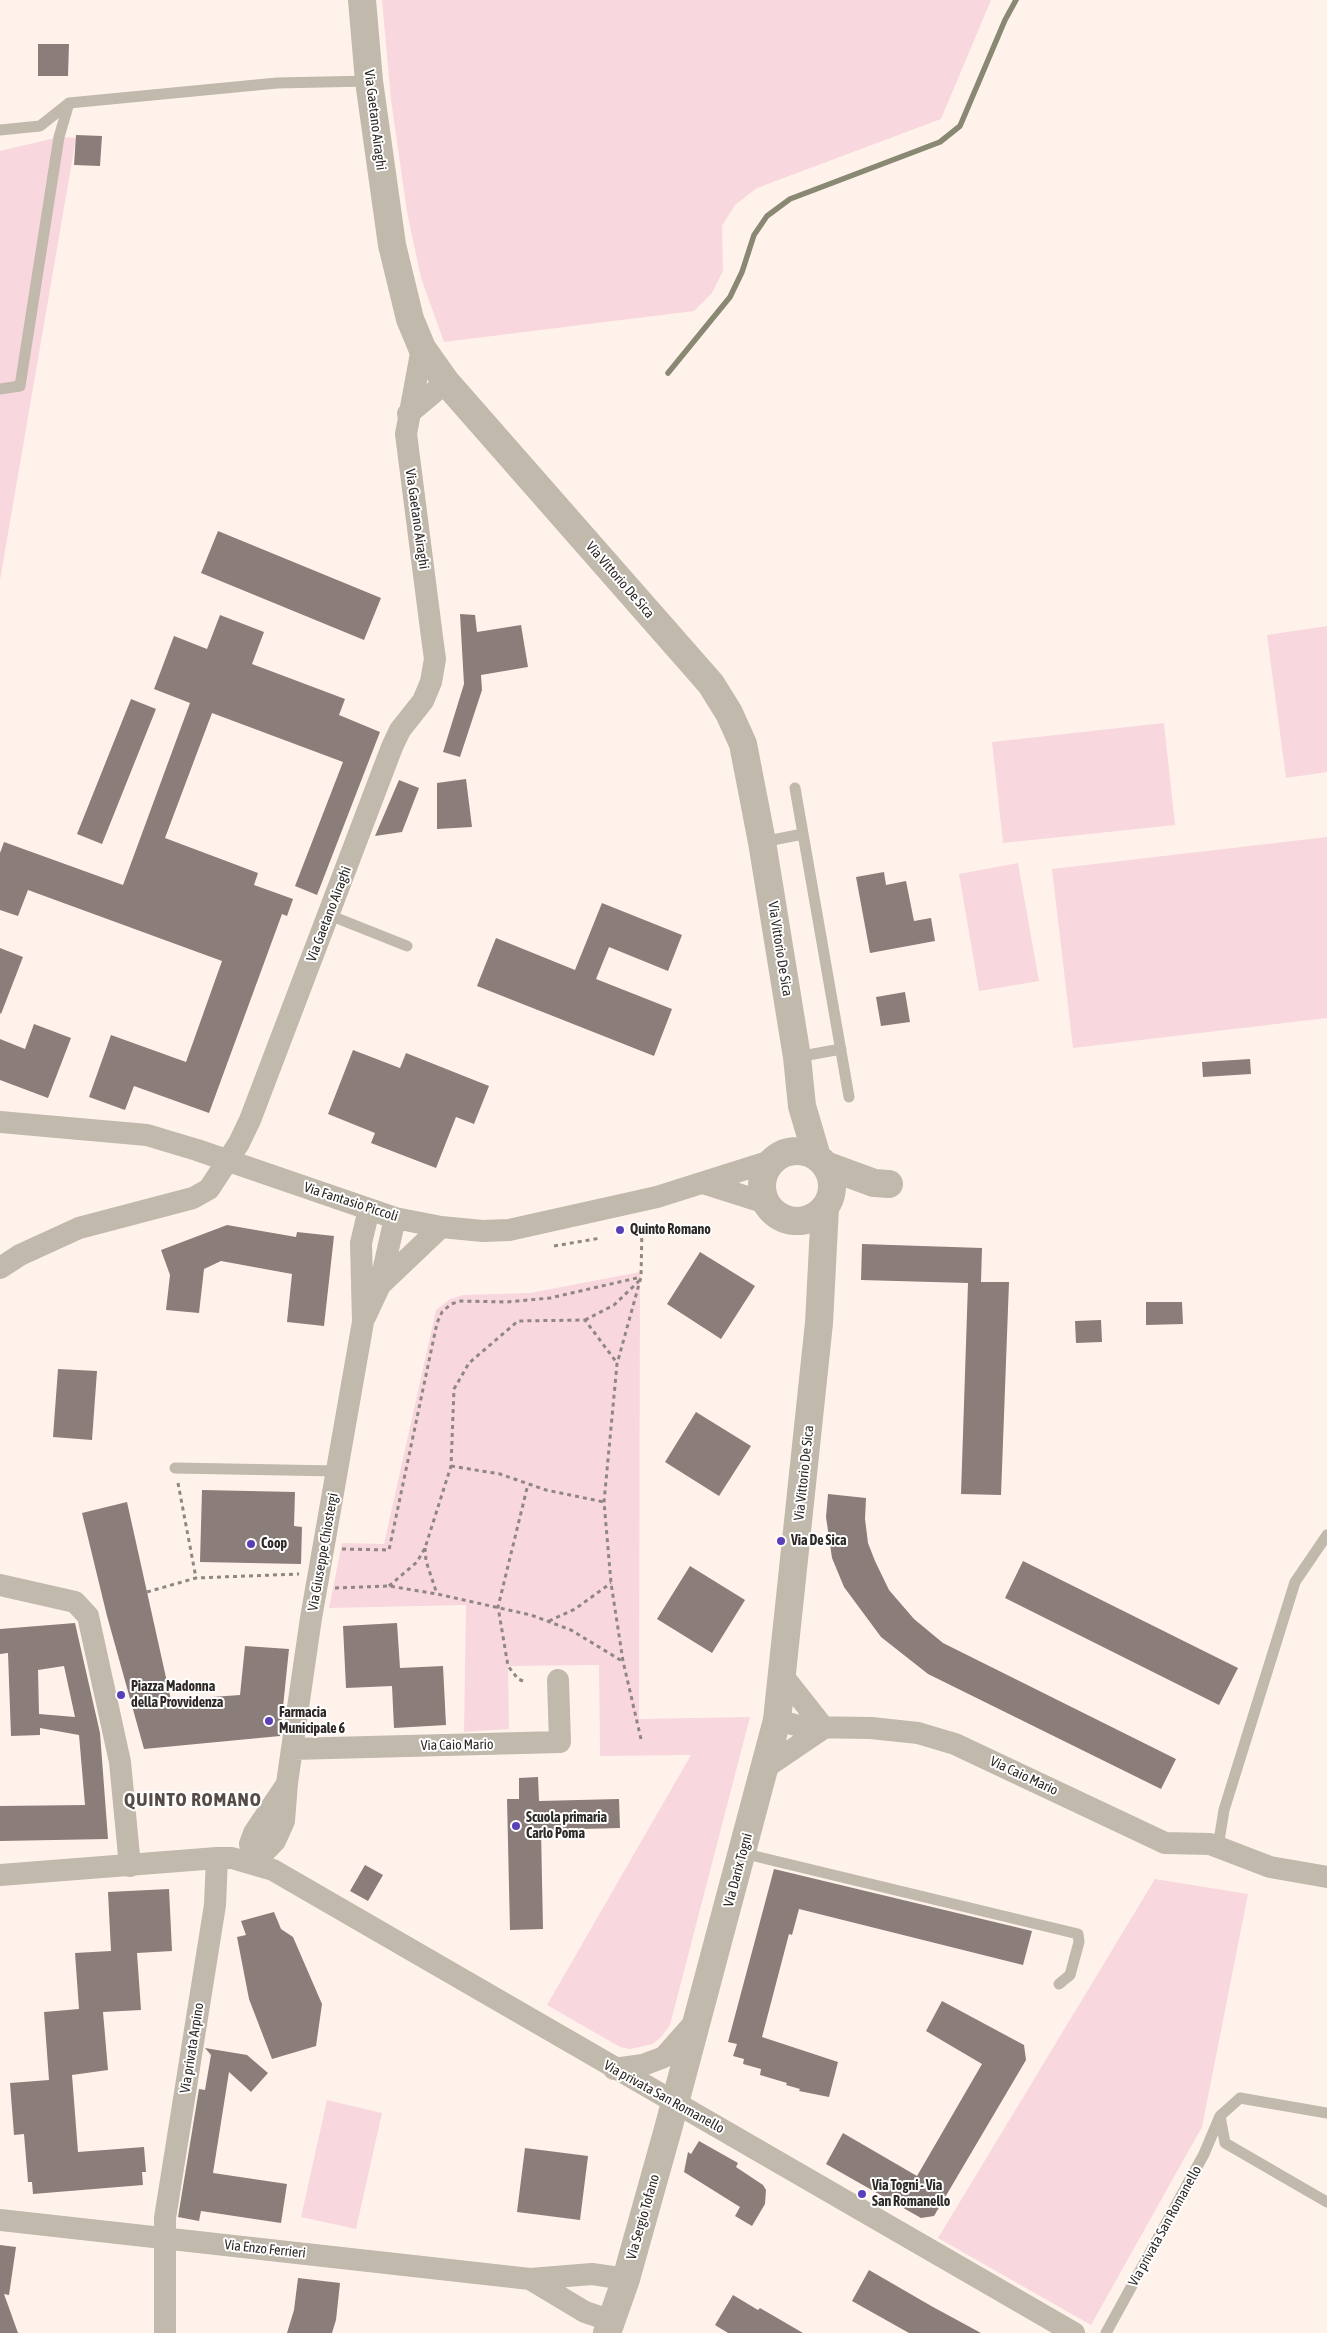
<!DOCTYPE html>
<html>
<head>
<meta charset="utf-8">
<style>
	body { margin:0 }
	canvas { display:block; background:#fff2ea }
</style>
</head>
<body>
<canvas width="1327" height="2333"></canvas>
<script>
const ctx = document.querySelector('canvas').getContext('2d');
ctx.lineJoin = 'round';
function fill(path, color) { ctx.fillStyle = color; ctx.fill(path, 'evenodd'); }
const toPath = rows => new Path2D(rows.map(r => 'M' + r).join(''));
function strokePath(path, color, width, dash) { ctx.strokeStyle = color; ctx.lineWidth = width; ctx.lineCap = dash ? 'butt' : 'round'; ctx.setLineDash(dash || []); ctx.stroke(path); }
function label(font, color, halo, rows, align = 'center') {
  ctx.font = font + ' "Asap Condensed",sans-serif'; ctx.lineWidth = 4; ctx.setLineDash([]); ctx.textBaseline = 'middle'; ctx.strokeStyle = halo; ctx.fillStyle = color; for (const [text, x, y, turn = 0] of rows) {
    ctx.save(); ctx.translate(x, y); ctx.rotate((+turn || 0) * Math.PI / 180); ctx.textAlign = isNaN(turn) ? turn : align; if (halo) ctx.strokeText(text, 0, 0); ctx.fillText(text, 0, 0); ctx.restore();
  }
}
const green = toPath([
	[382,0,991,0,941,119,757,188,735,205,722,226,723,271,712,293,694,311,444,342,421,278,407,212,391,100],
	[59,137,76,138,0,580,0,151],
	[1327,626,1327,772,1286,778,1267,635],
	[1164,723,1175,825,1003,843,992,742],
	[1327,837,1327,1018,1073,1048,1052,869],
	[1018,863,1039,981,979,991,959,874],
	[640,1272,639,1719,750,1717,670,2025,661,2037,653,2044,630,2049,620,2047,547,2005,691,1755,600,1756,599,1665,508,1666,509,1729,464,1732,466,1605,329,1608,342,1543,384,1544,436,1310,450,1299,463,1295,530,1293],
	[1155,1879,1248,1894,1202,2127,1091,2325,938,2238],
	[327,2100,382,2113,356,2229,301,2217]
]);
const stream = toPath([
	[668,373,730,297,742,272,754,235,767,216,790,199,940,142,960,126,1005,20,1016,0]
]);
const building = toPath([
	[38,44,69,44,68,76,38,76],
	[76,135,102,136,100,166,74,165],
	[218,531,381,598,364,640,201,573],
	[460,614,475,615,477,632,521,625,528,667,481,675,482,690,460,757,443,752,464,684],
	[220,615,264,632,252,664,345,699,339,715,380,732,317,895,295,886,343,762,212,713,165,838,258,873,254,885,293,899,287,916,282,914,209,1113,134,1086,125,1110,89,1097,111,1035,186,1062,222,961,28,890,18,916,0,910,0,853,4,842,123,885,190,703,154,689,174,636,207,649],
	[131,699,156,709,102,844,77,834],
	[466,779,472,827,437,829,437,783],
	[399,780,419,788,402,832,375,836],
	[884,872,886,885,906,881,914,921,931,918,935,941,870,953,856,877],
	[602,903,682,935,668,971,609,947,596,979,672,1009,654,1056,477,986,496,938,575,970],
	[0,948,23,957,1,1014,0,1013],
	[905,992,910,1022,881,1026,876,997],
	[34,1024,71,1038,48,1098,0,1080,0,1039,25,1049],
	[353,1050,400,1068,406,1053,489,1086,474,1124,456,1117,436,1168,371,1143,375,1133,328,1114],
	[1250,1059,1251,1074,1203,1077,1202,1062],
	[227,1225,296,1237,297,1232,334,1236,324,1326,287,1322,292,1274,221,1261,204,1269,199,1313,166,1310,170,1275,161,1250],
	[862,1244,982,1248,981,1282,1009,1282,1001,1495,961,1494,968,1283,861,1280],
	[700,1252,755,1286,721,1339,667,1304],
	[1146,1302,1182,1302,1183,1324,1146,1325],
	[1101,1320,1102,1342,1076,1343,1075,1321],
	[58,1369,97,1371,92,1440,53,1437],
	[696,1412,751,1446,719,1496,665,1462],
	[202,1490,295,1492,294,1526,302,1527,301,1564,200,1562],
	[828,1494,866,1498,865,1519,868,1543,875,1561,889,1590,914,1619,943,1643,1176,1759,1161,1789,928,1674,881,1637,844,1587,832,1558,826,1517],
	[127,1502,171,1700,240,1695,245,1646,289,1649,280,1736,144,1749,107,1616,82,1513],
	[1023,1561,1238,1668,1219,1705,1005,1598],
	[690,1566,745,1600,712,1653,657,1619],
	[75,1623,100,1733,108,1839,0,1841,0,1806,85,1805,79,1735,40,1728,40,1735,11,1736,8,1653,0,1654,0,1629],
	[64,1666,75,1717,39,1714,38,1670],
	[397,1623,400,1668,443,1666,446,1725,394,1728,392,1686,346,1688,343,1626],
	[538,1777,539,1801,619,1799,620,1828,541,1830,543,1929,510,1930,507,1799,519,1799,519,1778],
	[365,1865,383,1875,368,1901,350,1891],
	[774,1869,1032,1931,1023,1965,799,1909,792,1935,789,1934,762,2037,838,2062,829,2097,799,2091,800,2089,786,2085,787,2083,760,2075,761,2069,743,2064,744,2059,733,2056,737,2044,728,2042],
	[169,1889,172,1951,137,1953,141,2010,103,2012,108,2070,72,2075,78,2152,144,2147,146,2172,142,2172,143,2185,33,2194,32,2182,28,2182,24,2134,14,2135,10,2083,49,2080,44,2012,79,2009,75,1953,111,1951,108,1892],
	[274,1912,281,1929,293,1937,322,2004,316,2046,272,2059,249,1999,237,1937,246,1935,241,1921],
	[942,2001,1024,2045,1026,2060,934,2216,921,2218,826,2164,843,2133,917,2176,982,2064,926,2031],
	[205,2048,247,2055,268,2073,251,2092,229,2072,213,2173,287,2184,281,2223,201,2211,199,2221,178,2217,199,2089,205,2090,211,2055],
	[699,2141,738,2163,736,2167,763,2185,766,2190,765,2204,752,2226,735,2216,740,2207,684,2172,688,2152,691,2154],
	[525,2148,588,2156,580,2220,517,2212],
	[0,2245,16,2247,9,2295,4,2294,18,2333,0,2333],
	[869,2270,933,2307,981,2333,909,2333,852,2301],
	[298,2278,340,2283,336,2320,332,2333,287,2333,294,2310],
	[733,2295,758,2310,760,2308,803,2333,728,2333,715,2325]
]);
const path = toPath([
	[554,1246,601,1238],
	[585,1320,614,1305,640,1280],
	[451,1466,500,1474,546,1490,604,1502],
	[178,1483,196,1578],
	[425,1548,426,1561,437,1594],
	[342,1549,389,1550,437,1323,442,1312,451,1304,461,1301,507,1302,550,1298,641,1277],
	[389,1586,417,1562,425,1548,451,1466,454,1389,469,1363,518,1321,585,1320,617,1363],
	[335,1588,389,1586,437,1594,531,1615,571,1630,622,1661],
	[147,1592,196,1578,299,1574],
	[549,1621,575,1609,611,1583],
	[523,1681,518,1679,508,1666,498,1607,528,1484],
	[641,1739,623,1661,611,1583,604,1502,617,1364,641,1277,642,1226]
]);
const service = toPath([
	[0,130,40,126,69,103,277,83,369,81],
	[0,389,20,386,59,137,69,103],
	[795,788,849,1097],
	[762,842,803,834],
	[329,915,407,946],
	[797,1057,841,1049],
	[175,1468,338,1471],
	[1218,1847,1224,1810,1295,1582,1327,1535],
	[742,1853,1078,1934,1079,1942,1070,1975,1059,1984],
	[1220,2116,1225,2143,1327,2202],
	[1106,2333,1204,2154,1220,2116,1240,2098,1327,2113]
]);
const minor = toPath([
	[408,414,446,382],
	[0,1122,147,1135,197,1150,395,1218,441,1227,483,1231,509,1230,657,1197,774,1160],
	[703,1183,766,1203],
	[0,1268,20,1255,79,1228,193,1198,209,1189,239,1143,250,1120,392,747,400,730,423,701,431,682,435,659,432,637,406,434,422,348],
	[380,1285,441,1227],
	[365,1317,380,1285,395,1218],
	[0,1585,75,1602,88,1616,120,1762,130,1866],
	[783,1676,824,1728],
	[777,1720,803,1727,871,1728,918,1733,955,1744,1165,1843,1210,1844,1270,1867,1327,1877],
	[292,1749,560,1742,558,1680],
	[765,1768,824,1728],
	[254,1863,275,1841,284,1821,287,1783,311,1618,363,1322,361,1243,369,1209],
	[254,1863,250,1844,254,1833,287,1784],
	[0,1875,217,1858,232,1858,273,1870,1074,2333],
	[614,2069,643,2065,664,2057,695,2022],
	[0,2220,530,2279,592,2274,626,2279],
	[530,2279,585,2312,612,2321],
	[165,2333,165,2218,215,1905,217,1858]
]);
const tertiary = toPath([
	[362,0,369,81,392,245,410,319,422,348,446,382,711,684,729,713,743,744,762,842,797,1057,802,1106,817,1157],
	'762 1186a35 35 0 1 1 70 0a35 35 0 1 1-70 0Z',
	[825,1165,874,1183,889,1184],
	[607,2333,626,2279,668,2129,777,1720,819,1323,825,1207]
]);
const markers = [
	[620,1230,5,"#5a40b8"],
	[781,1541,5,"#5a40b8"],
	[251,1544,5,"#5a40b8"],
	[121,1695,5,"#5a40b8"],
	[269,1721,5,"#5a40b8"],
	[516,1826,5,"#5a40b8"],
	[862,2194,5,"#5a40b8"]
];
const streetNames = [
	["Via Gaetano Airaghi",375,120,83],
	["Via Gaetano Airaghi",417,519,82],
	["Via Vittorio De Sica",620,580,49],
	["Via Gaetano Airaghi",329,914,-69],
	["Via Vittorio De Sica",780,949,81],
	["Via Fantasio Piccoli",351,1202,18],
	["Via Vittorio De Sica",804,1473,-84],
	["Via Giuseppe Chiostergi",323,1552,-80],
	["Via Caio Mario",457,1745,-1],
	["Via Caio Mario",1024,1776,25],
	["Via Darix Togni",738,1870,-75],
	["Via privata Arpino",192,2048,-81],
	["Via privata San Romanello",664,2097,29],
	["Via Sergio Tofano",643,2217,-74],
	["Via privata San Romanello",1165,2226,-61],
	["Via Enzo Ferrieri",265,2249,6]
];
const poiNames = [
	["Quinto Romano",630,1230],
	["Via De Sica",791,1541],
	["Coop",261,1544],
	["Piazza Madonna",131,1687],
	["della Provvidenza",131,1703],
	["Farmacia",279,1713],
	["Municipale 6",279,1729],
	["Scuola primaria",526,1818],
	["Carlo Poma",526,1834],
	["Via Togni - Via",872,2186],
	["San Romanello",872,2202]
];
const districtNames = [
	["QUINTO ROMANO",193,1800]
];
fill(green, '#f8d8de');
strokePath(stream, '#898872', 5.5);
fill(building, '#8b7d7a');
strokePath(path, '#908782', 3, [4, 4]);
strokePath(service, '#c0b9ac', 11);
strokePath(minor, '#c0b9ac', 22);
strokePath(tertiary, '#c0b9ac', 28);
for (const [x, y, r, color] of markers) { const dot = new Path2D(); dot.arc(x, y, r, 0, 2 * Math.PI); ctx.fillStyle = color; ctx.fill(dot); strokePath(dot, '#fff', 2); }
label('14px', '#2e2926', '#fff', streetNames);
label('bold 14px', '#2e2926', '#fff', poiNames, 'left');
ctx.letterSpacing = '1px';
label('bold 19px', '#574c45', '#fff', districtNames);
ctx.letterSpacing = '0px';
</script>
</body>
</html>
